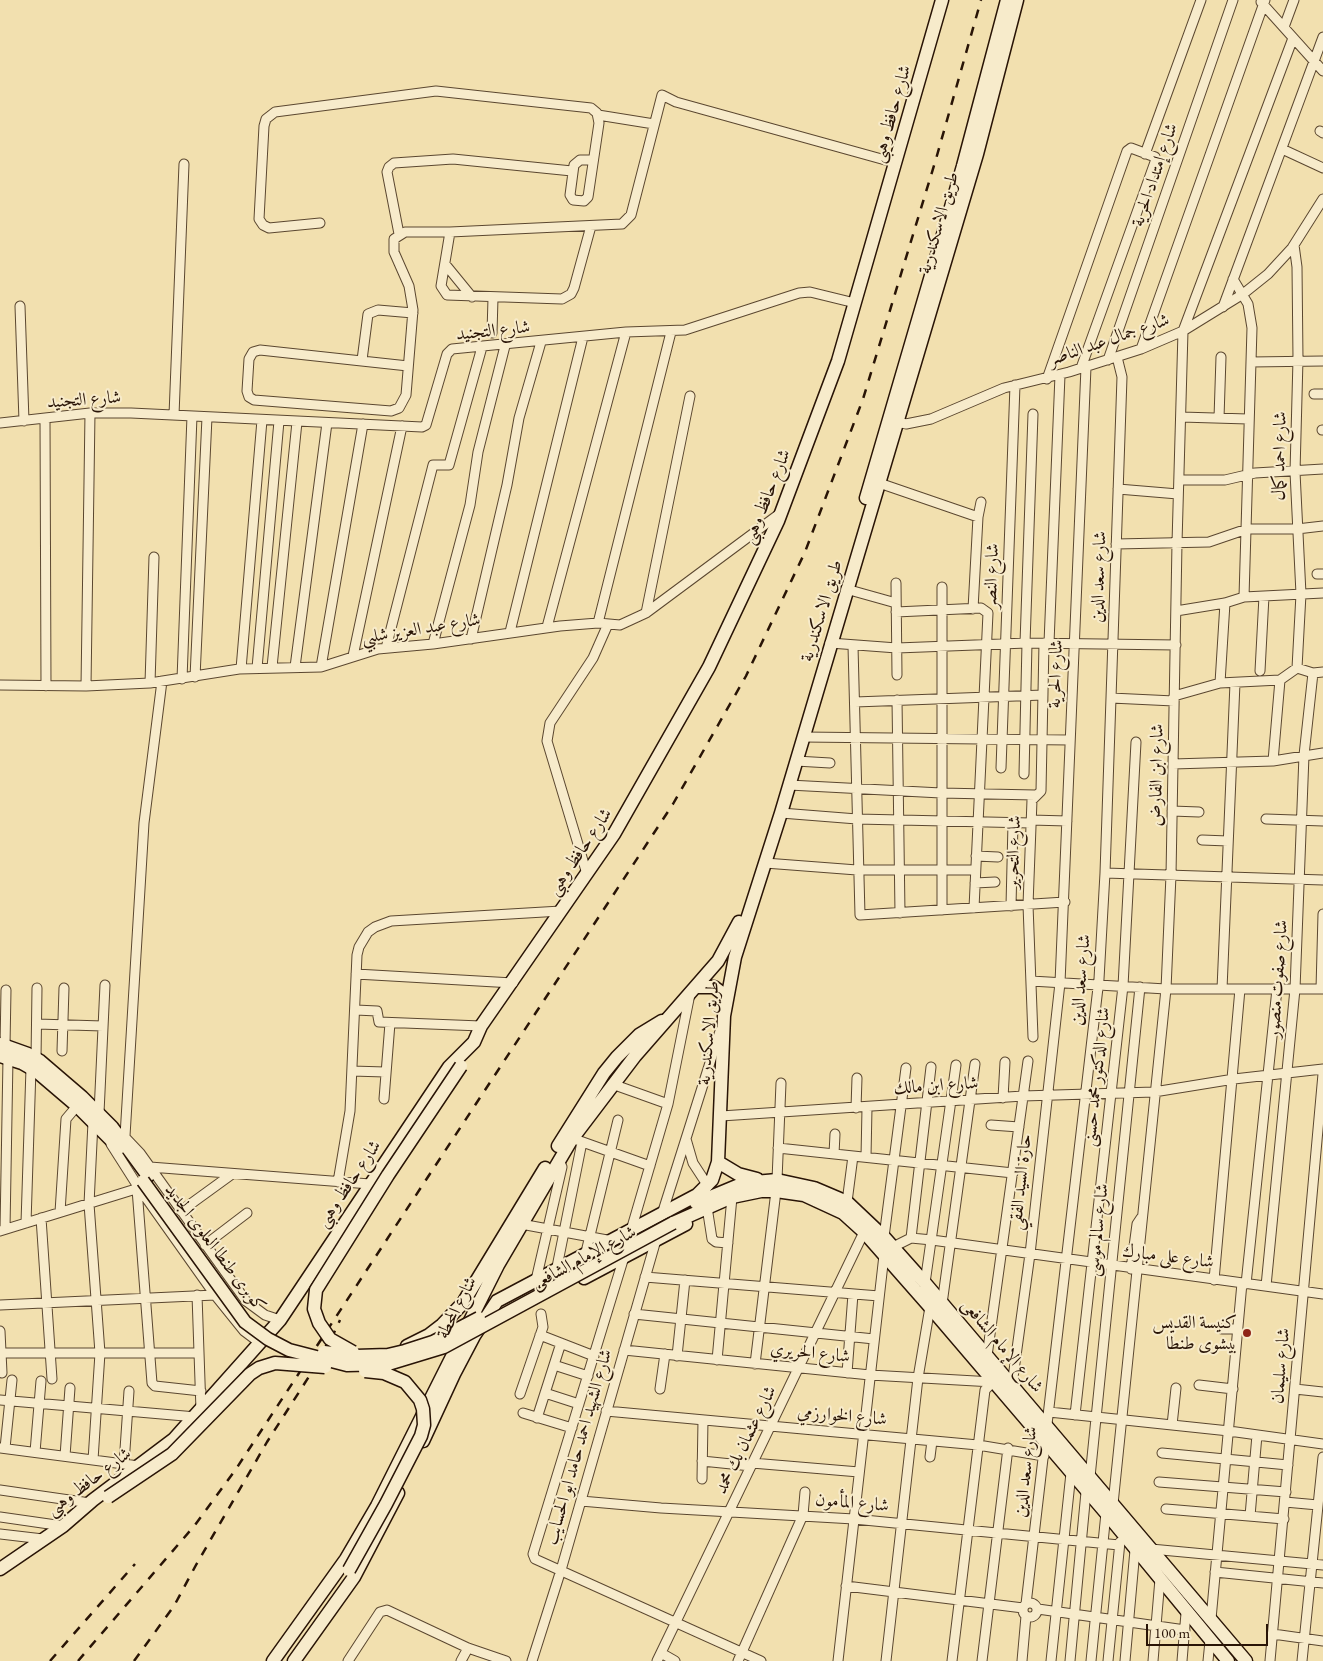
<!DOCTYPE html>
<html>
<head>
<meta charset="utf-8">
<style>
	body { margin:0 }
	#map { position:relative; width:1323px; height:1661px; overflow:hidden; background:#f2e0af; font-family:"EB Garamond",serif }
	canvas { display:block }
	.scale { position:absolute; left:1146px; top:1624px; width:122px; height:22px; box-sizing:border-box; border:2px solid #291406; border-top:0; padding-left:6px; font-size:15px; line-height:18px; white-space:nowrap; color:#291406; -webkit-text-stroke:4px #f7ebcb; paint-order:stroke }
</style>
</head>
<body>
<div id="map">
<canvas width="1323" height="1661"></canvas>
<div class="scale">100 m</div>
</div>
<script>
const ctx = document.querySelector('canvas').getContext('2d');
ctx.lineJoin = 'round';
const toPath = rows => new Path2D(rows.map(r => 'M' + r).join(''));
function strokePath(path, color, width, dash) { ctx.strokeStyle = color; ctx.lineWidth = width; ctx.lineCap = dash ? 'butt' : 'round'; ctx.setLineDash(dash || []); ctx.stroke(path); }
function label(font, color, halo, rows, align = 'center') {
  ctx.font = font + ' "EB Garamond",Amiri,serif'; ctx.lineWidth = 4; ctx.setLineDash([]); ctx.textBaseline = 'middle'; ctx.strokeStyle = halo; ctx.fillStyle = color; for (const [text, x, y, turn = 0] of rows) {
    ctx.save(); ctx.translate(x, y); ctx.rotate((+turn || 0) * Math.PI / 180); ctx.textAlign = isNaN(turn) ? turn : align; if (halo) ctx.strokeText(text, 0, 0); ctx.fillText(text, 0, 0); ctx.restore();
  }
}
const minor = toPath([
	[1261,2,1323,71],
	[1284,27,1294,0],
	[598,115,654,124],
	[1320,131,1323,133],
	[1282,149,1323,168],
	[1145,154,1201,0],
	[320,223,269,228,263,225,259,219,264,126,266,119,275,112,436,91,591,108,597,113,599,123,588,197,584,201,573,200,570,195,574,165,580,160,593,160],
	[450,232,441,286,447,295,562,299,571,294,574,288,591,226],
	[399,234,387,172,389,167,394,163,453,159,572,171],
	[1294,245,1297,267,1298,359,1295,472,1301,594,1297,668],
	[445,264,472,297],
	[1233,279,1248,304,1252,328,1244,597],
	[20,306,24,421],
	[1223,307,1323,37],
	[492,333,493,298],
	[1141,349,1265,0],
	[362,360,368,314,378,310,413,313],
	[1108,360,1233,0],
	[1251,362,1323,361],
	[408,366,260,350,253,352,249,359,247,391,249,397,254,400,391,411,399,408,406,395,413,310,409,286,394,252,394,239,405,232,450,232,622,224,631,215,662,95,676,102,896,163],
	[1047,379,1127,151,1131,148,1155,157,1155,162,1081,368],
	[1314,394,1323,394],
	[174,415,184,164],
	[1181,417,1248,419],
	[45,418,46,686],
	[1219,418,1221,357],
	[893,421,906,424,931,419,1004,388,1069,372,1141,349,1183,331,1243,294,1268,274,1292,248,1323,199],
	[0,423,90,413,131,413,422,427,426,425,447,354,452,349,626,332,685,330,799,293,810,292,855,303],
	[1322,430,1323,430],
	[1179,480,1225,480,1255,473,1323,469],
	[879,483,978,517],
	[1118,489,1178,494],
	[1116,544,1209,542,1247,529,1297,529,1323,526],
	[1317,574,1323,574],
	[896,583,897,675],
	[846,589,896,603],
	[973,609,978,517,981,502],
	[1176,611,1225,603,1244,597,1323,593],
	[896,612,981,608,988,613,974,908],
	[646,613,690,396],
	[598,623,671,332],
	[547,627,626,332],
	[510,632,583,337],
	[471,639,507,485,519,418,541,342],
	[830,643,897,648,1027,643,1176,645],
	[1025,643,1033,414],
	[1049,643,1060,375],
	[433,644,470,505,478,452,505,346],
	[853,646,860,915,1065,902],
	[386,648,433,465,449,465,482,347],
	[353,656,402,426],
	[272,667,297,422],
	[295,667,327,423],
	[321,667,363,424],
	[257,668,279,421],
	[241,669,262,420],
	[1260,671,1264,596],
	[195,677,207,417],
	[182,679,192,416],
	[150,683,154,557],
	[1220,683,1225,603],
	[0,685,86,686,150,683,239,669,321,667,378,649,433,644,560,626,598,623,620,625,646,613,782,512],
	[86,686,90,413],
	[1174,696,1220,683,1280,680,1297,668,1313,673,1323,672],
	[1111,698,1174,701],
	[897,700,900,913],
	[855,702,1043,695],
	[803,737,1070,740],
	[796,761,830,763],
	[1273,761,1280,680],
	[1173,764,1273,761,1323,753],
	[1001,768,1015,385],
	[1024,774,1027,643],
	[789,785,941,793,1035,795],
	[1172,811,1199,812],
	[781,813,857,819,1031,823],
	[1266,819,1323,821],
	[1031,820,1067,821],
	[1202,840,1228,841],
	[976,856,998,857],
	[765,863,857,870,975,870],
	[1105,873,1323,880],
	[587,874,547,741,550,723,593,658,608,624],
	[975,883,995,882],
	[1011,906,1013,823],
	[942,910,942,587],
	[356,974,513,983],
	[1031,981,1166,989,1323,989],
	[1222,989,1235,683],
	[1321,989,1323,914],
	[356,1010,377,1011,379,1022,481,1026],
	[37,1024,103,1026],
	[1033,1037,1028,905,1032,800,1041,791,1044,643],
	[5,1046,6,990],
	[62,1051,64,988],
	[36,1059,37,988],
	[352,1071,385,1072],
	[612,1084,668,1104],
	[1003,1098,1005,1062],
	[384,1099,390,1023],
	[856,1108,857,1078],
	[99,1113,105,985],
	[721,1116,1023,1096,1154,1092,1234,1079,1323,1069],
	[991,1125,1019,1127],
	[121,1133,140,1153,246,1301,265,1315,280,1320],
	[125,1136,144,823,162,681],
	[686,1139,693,1163,708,1186],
	[577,1140,650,1166],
	[111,1144,139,1188,215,1295,244,1331,260,1343],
	[778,1148,1013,1173],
	[834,1154,835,1134],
	[866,1157,867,1108],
	[150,1167,370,1184],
	[777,1180,781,1083],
	[338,1182,350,1111,357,955,359,947,368,932,375,927,391,921,561,911],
	[137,1189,152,1383,155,1386,201,1391],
	[847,1202,853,1156],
	[707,1207,712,1239,716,1242,728,1243],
	[181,1211,232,1174],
	[663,1211,720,1031],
	[60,1212,66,1119,77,1106],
	[41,1218,52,1379],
	[26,1223,31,1068],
	[521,1224,607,1240],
	[632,1227,668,1104,690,994],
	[5,1229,8,1058],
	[0,1231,139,1188],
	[884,1237,906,1068],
	[911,1238,931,1067],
	[205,1245,247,1213],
	[893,1247,911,1238,932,1240,1323,1294],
	[586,1252,618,1120],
	[624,1257,533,1554,535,1559,761,1661],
	[557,1267,582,1142],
	[1131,1269,1137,1224,1141,1218],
	[645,1277,879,1296],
	[536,1280,562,1167,559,1160],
	[1214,1280,1240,989],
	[925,1283,956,1065],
	[1246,1284,1277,989],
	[1266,1286,1295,989,1304,755,1313,673],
	[197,1295,201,1410],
	[942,1304,975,1064],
	[0,1305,215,1295],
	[634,1314,874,1339],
	[1222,1329,1238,1329],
	[0,1331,2,1373],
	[540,1335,594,1356],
	[624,1350,870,1375,993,1382],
	[0,1353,199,1353],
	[677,1356,685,1280],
	[987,1356,1028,1061],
	[717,1360,732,1197],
	[755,1364,776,1191],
	[554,1365,588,1376],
	[847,1373,853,1294],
	[1012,1385,1030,1254,1060,983,1086,367],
	[1199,1385,1233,1389],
	[660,1389,665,1354],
	[1295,1389,1323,1392],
	[545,1393,579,1404],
	[520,1394,543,1327,541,1314],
	[0,1400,196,1417],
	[606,1411,978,1445,1044,1456],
	[1049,1412,1229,1431,1323,1444],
	[523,1413,572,1428],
	[1075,1415,1123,986,1136,742],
	[537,1418,561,1343],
	[1172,1425,1176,1388],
	[0,1448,139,1466],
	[5,1448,12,1380],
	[35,1452,41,1381],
	[1162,1453,1288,1465],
	[65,1456,70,1388],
	[930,1457,932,1441],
	[93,1460,100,1353,89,1204,93,1122],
	[702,1461,751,1466],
	[752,1463,859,1472],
	[124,1464,129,1391],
	[1090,1477,1140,987],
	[702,1479,703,1420],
	[1159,1482,1286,1492],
	[0,1490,90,1503],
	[581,1501,661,1508,854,1519,1119,1545],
	[1285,1502,1318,1505],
	[1113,1504,1166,989,1171,875,1177,543,1183,331,1293,38],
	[1166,1509,1284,1519],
	[1250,1516,1257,1435],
	[0,1517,63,1526],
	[0,1534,43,1539],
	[1151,1549,1323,1565],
	[1215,1572,1323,1583],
	[846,1586,1023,1608],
	'1023 1610a7 7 0 1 1 14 0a7 7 0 1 1-14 0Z',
	[1026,1604,1099,979,1105,873,1122,377,1117,357],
	[1038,1609,1185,1630],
	[1211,1619,1242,1283],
	[1273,1634,1323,1641],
	[661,1653,675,1661],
	[348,1661,380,1612,387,1610,468,1648,506,1661],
	[461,1661,468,1648],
	[532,1661,561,1570,656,1240],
	[657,1661,864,1232],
	[738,1661,803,1515,805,1492],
	[838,1661,884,1255],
	[886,1661,918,1378,930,1307],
	[952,1661,985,1390,993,1382],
	[982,1661,1008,1448],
	[1022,1661,1026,1616],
	[1051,1661,1071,1473],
	[1070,1661,1086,1492],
	[1091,1661,1106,1513],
	[1108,1661,1120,1542],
	[1125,1661,1135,1550],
	[1153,1661,1160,1579],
	[1182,1661,1186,1613],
	[1208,1661,1210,1641],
	[1270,1661,1323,1074],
	[1302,1661,1323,1457]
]);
const secondary = toPath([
	[866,498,963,166,1007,0],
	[697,987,714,987,727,997],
	[0,1044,28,1054,40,1061,82,1097,112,1127,148,1176],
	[0,1056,22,1063,36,1071,77,1106,119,1148],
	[558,1146,604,1073,617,1057,639,1035,662,1021],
	[718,1162,738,1174,757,1179],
	[696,1203,744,1183,777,1180,814,1188,847,1202,884,1237,925,1283,1246,1661],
	[673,1223,732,1197,761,1191,776,1191,804,1195,843,1213,864,1232,930,1307,1106,1513,1228,1661],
	[584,1278,686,1224],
	[407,1346,429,1335,442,1325,463,1303,545,1168],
	[423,1441,454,1374,474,1336,497,1301,697,1195,712,1180,718,1162,724,1016,735,957,781,813,977,154,1017,0],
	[0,1569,63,1526,93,1500,174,1439,280,1320,449,1067,474,1042,481,1026,614,834,709,667,778,521,838,361,942,0],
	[273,1661,346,1559,377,1506,498,1265,572,1139,635,1056,718,961,739,922],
	[294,1661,354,1577,398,1493]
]);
const rail = toPath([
	[50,1661,135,1564],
	[78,1661,195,1525,236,1469,673,804,746,676,805,552,863,399,936,159,981,0],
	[134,1661,174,1606,196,1565,267,1442,326,1350,340,1320]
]);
const secondaryBridge = toPath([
	[143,1181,245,1322,268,1339,289,1350,347,1365,388,1364,444,1347,673,1223],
	[324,1352,356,1356,388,1355,405,1351,433,1342,479,1318],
	[353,1352,330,1339,319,1323,314,1309,316,1290,388,1175,461,1066],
	[108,1497,172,1454,250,1374,259,1368,275,1363,325,1367],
	[349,1570,386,1504,421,1436,424,1425,423,1409,420,1400,405,1382,384,1373,365,1371]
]);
const markers = [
	[1247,1333,5,"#8f2418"]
];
const streetNames = [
	["شارع حافظ وهبى",892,114,-74],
	["شارع إمتداد الحرية",1155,175,-71],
	["طريق الاسكندرية",939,223,-74],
	["شارع التجنيد",493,331,-6],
	["شارع جمال عبد الناصر",1109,340,-19],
	["شارع التجنيد",84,400,-4],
	["شارع احمد كمال",1280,456,-89],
	["شارع حافظ وهبى",767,497,-68],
	["شارع النصر",992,576,-88],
	["شارع سعد الدين",1099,577,-88],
	["طريق الاسكندرية",822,611,-73],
	["شارع عبد العزيز شلبي",421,629,-9],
	["شارع الحرية",1056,674,-88],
	["شارع ابن الفارض",1157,775,-89],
	["شارع حافظ وهبى",580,852,-56],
	["شارع التحرير",1014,852,-88],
	["شارع صفوت منصور",1278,979,-86],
	["شارع سعد الدين",1081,980,-85],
	["طريق الاسكندرية",709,1033,-85],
	["شارع الدكتور محمد حسنى",1097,1077,-84],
	["شارع ابن مالك",936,1086,-4],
	["حارة السيد الفقي",1021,1182,-84],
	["شارع حافظ وهبى",349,1184,-56],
	["شارع سالم موسى",1098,1230,-84],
	["كوبرى طنطا العلوى الجديد",215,1248,53],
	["شارع على مبارك",1168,1257,7],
	["شارع الإمام الشافعى",584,1258,-28],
	["شارع المحطة",457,1308,-63],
	["شارع الإمام الشافعى",1002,1346,50],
	["شارع الحريري",810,1353,6],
	["شارع سليمان",1281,1366,-85],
	["شارع الخوارزمي",842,1416,5],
	["شارع عثمان بك محمد",746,1440,-64],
	["شارع الشهيد احمد حامد ابو الحسايب",579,1447,-74],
	["شارع سعد الدين",1026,1472,-83],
	["شارع حافظ وهبى",89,1482,-37],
	["شارع المأمون",852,1503,5]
];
const poiNames = [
	["كنيسة القديس",1237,1323],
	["بيشوى طنطا",1237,1344]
];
strokePath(minor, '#5b4730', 11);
strokePath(secondary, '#291406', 15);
strokePath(minor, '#f7ebcb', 9);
strokePath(secondary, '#f7ebcb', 12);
strokePath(rail, '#291406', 2.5, [9, 9]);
strokePath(secondaryBridge, '#291406', 15, []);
strokePath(secondaryBridge, '#f7ebcb', 12);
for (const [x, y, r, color] of markers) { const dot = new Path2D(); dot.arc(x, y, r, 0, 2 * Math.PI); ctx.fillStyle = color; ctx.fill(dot); strokePath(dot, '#f7ebcb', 2); }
label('18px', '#291406', '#f7ebcb', streetNames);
label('18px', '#291406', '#f7ebcb', poiNames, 'right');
</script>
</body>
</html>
